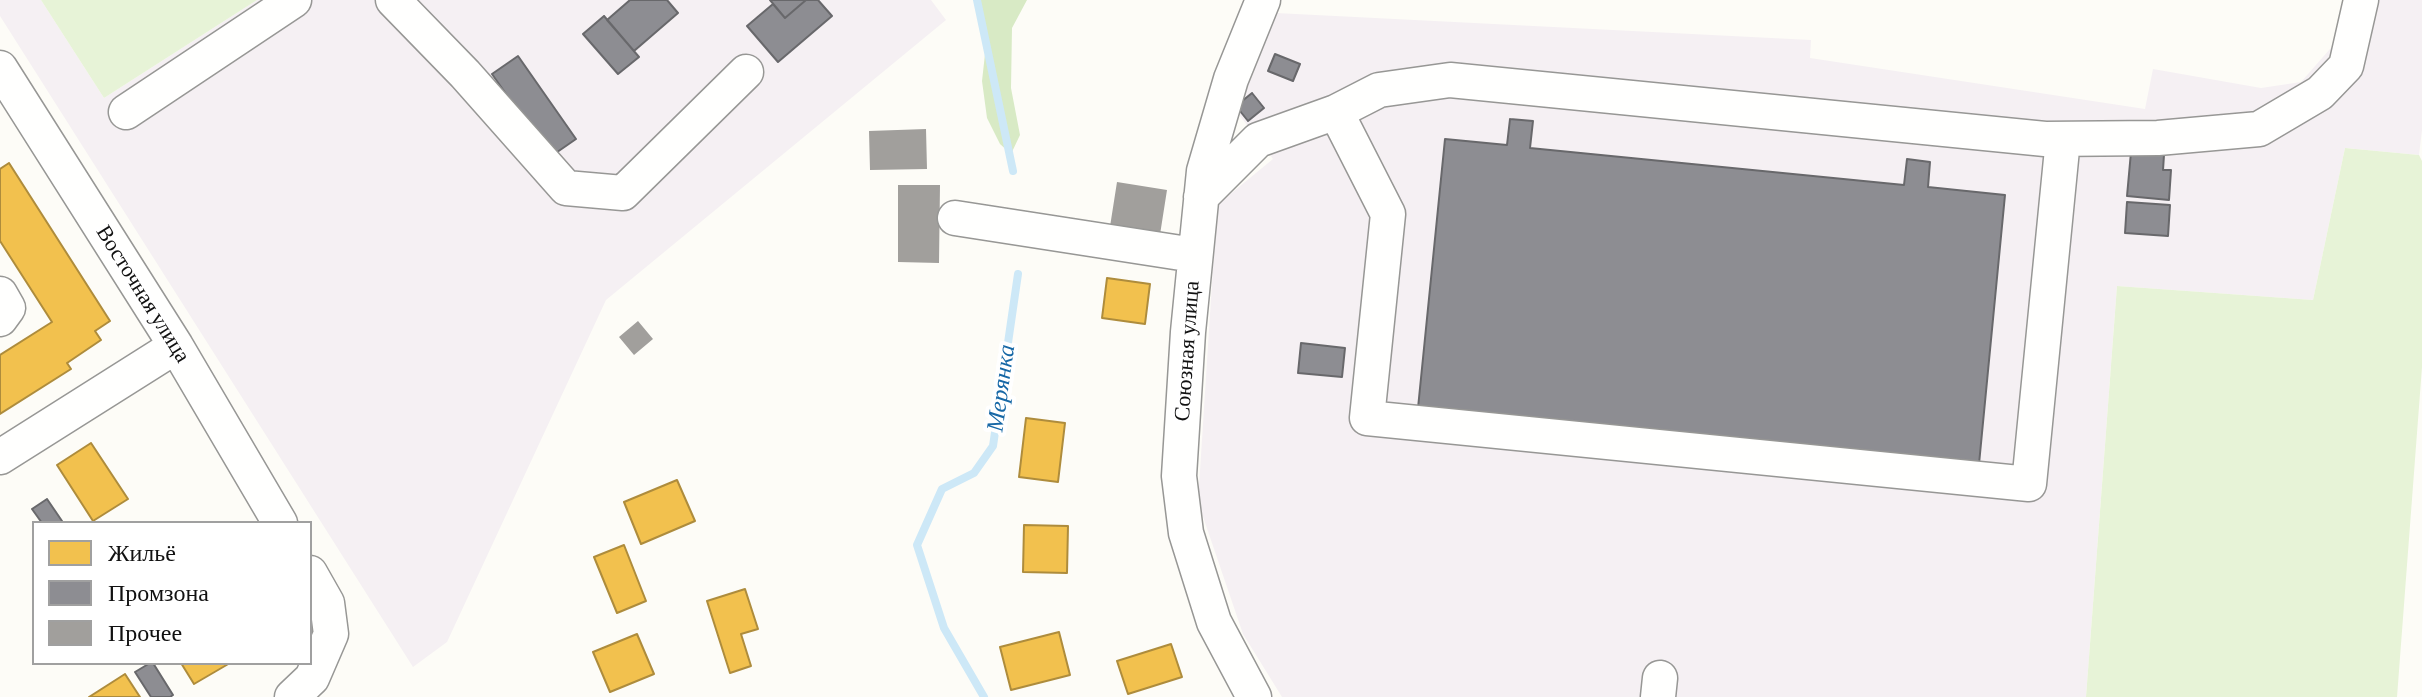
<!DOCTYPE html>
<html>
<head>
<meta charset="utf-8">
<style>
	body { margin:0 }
	#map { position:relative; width:2422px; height:697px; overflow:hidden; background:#fdfcf7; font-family:"Crimson Pro",serif }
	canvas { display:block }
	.legend { position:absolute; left:32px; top:521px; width:280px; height:144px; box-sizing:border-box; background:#fff; border:2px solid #a0a0a0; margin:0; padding:10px 14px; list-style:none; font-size:24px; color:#111 }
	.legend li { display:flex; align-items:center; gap:16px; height:40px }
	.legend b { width:40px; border:2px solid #a0a0a0 }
</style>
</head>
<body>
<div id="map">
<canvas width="2422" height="697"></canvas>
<ul class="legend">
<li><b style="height:22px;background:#f2c14e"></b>Жильё</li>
<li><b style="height:22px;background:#8d8d92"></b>Промзона</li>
<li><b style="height:22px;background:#a19f9c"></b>Прочее</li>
</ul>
</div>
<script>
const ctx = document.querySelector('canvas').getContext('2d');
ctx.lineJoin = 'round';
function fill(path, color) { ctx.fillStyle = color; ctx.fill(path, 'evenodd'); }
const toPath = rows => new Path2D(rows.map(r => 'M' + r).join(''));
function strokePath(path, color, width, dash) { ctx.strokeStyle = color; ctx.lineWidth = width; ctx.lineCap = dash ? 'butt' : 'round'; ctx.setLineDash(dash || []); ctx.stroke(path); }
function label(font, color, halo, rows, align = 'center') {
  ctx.font = font + ' "Crimson Pro",serif'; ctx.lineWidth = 8; ctx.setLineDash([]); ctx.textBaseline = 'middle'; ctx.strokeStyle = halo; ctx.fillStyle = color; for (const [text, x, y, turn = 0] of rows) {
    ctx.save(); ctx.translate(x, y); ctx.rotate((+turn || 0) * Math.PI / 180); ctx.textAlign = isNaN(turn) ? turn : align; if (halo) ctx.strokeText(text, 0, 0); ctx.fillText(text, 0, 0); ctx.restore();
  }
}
const industrial = toPath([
	[0,0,41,0,104,98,257,0,931,0,946,20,606,300,447,642,413,667,0,16],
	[2346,0,2422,0,2422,130,2419,155,2345,148,2313,300,2117,286,2086,697,1282,697,1243,634,1198,502,1217,205,1273,159,1234,108,1276,13,1811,40,1810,58,2145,109,2153,69,2261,88,2301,82,2337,41]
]);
const green = toPath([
	[41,0,257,0,104,98],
	[2345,148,2419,155,2422,161,2422,367,2397,697,2086,697,2117,286,2313,300]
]);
const forest = toPath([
	[974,0,1027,0,1012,28,1011,88,1020,135,1011,154,1000,144,987,118,982,81,985,54]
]);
const homes = toPath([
	[9,163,110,321,95,331,101,340,67,363,71,369,0,414,0,355,52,322,0,241,0,169,9,163],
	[1107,278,1150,284,1145,324,1102,318,1107,278],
	[1026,418,1065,423,1058,482,1019,477,1026,418],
	[91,443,128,499,93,521,57,465,91,443],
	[677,480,695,521,641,544,624,502,677,480],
	[1024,525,1068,526,1067,573,1023,572,1024,525],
	[624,545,646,601,617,613,594,557,624,545],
	[745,589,758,629,741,634,751,666,730,673,707,601,745,589],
	[1059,632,1070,675,1011,690,1000,647,1059,632],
	[637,634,654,674,610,692,593,652,637,634],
	[1171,644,1182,677,1128,694,1117,661,1171,644],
	[181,663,230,663,194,684,181,663],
	[125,674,140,697,89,697,125,674]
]);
const industry = toPath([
	[630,0,667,0,678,13,634,51,607,20,630,0],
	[770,0,806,0,785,18,770,0],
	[806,0,818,0,832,16,778,62,747,26,773,4,785,18,806,0],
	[604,16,639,57,618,74,583,34,604,16],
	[1275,54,1300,64,1293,81,1268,71,1275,54],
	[518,56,576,139,550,157,492,74,518,56],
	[1252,93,1264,108,1248,121,1236,106,1252,93],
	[1510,119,1533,121,1530,148,1904,185,1907,159,1930,162,1928,187,2005,195,1979,464,1418,408,1445,139,1507,145,1510,119],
	[2131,152,2164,155,2163,170,2171,170,2169,200,2127,196,2131,152],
	[2127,202,2170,205,2168,236,2125,233,2127,202],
	[1301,343,1345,348,1342,377,1298,373,1301,343],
	[47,499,62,521,59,523,42,523,32,509,47,499],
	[150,663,153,663,173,695,170,697,151,697,135,672,150,663]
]);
const stream = toPath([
	[977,0,1013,171],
	[984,697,944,628,917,545,942,489,974,473,993,446,1018,274]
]);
const building = toPath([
	[926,129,927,169,870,170,869,131],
	[1117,182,1167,190,1159,241,1109,233],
	[898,185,940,185,939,263,898,262],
	[638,321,653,339,634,355,619,337]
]);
const minor = toPath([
	[393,0,465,74,566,188,623,193,746,72],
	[0,68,176,346,280,523],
	[126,112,294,0],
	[1336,112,1388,214,1367,418,2029,484,2063,139],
	[1201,197,1258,140,1336,112,1379,90,1450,80,2045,139,2158,138,2259,129,2320,93,2346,66,2361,0],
	[955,218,1194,255],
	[0,294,8,308,0,319],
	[0,457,176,346],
	[292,697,312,678,331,634,327,603,310,573],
	[1254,697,1214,622,1186,533,1179,476,1188,332,1204,171,1231,79,1263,0],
	[1658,697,1660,678]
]);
const streetNames = [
	["Восточная улица",143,294,58],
	["Союзная улица",1187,351,-86]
];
const waterNames = [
	["Мерянка",1001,388,-82]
];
fill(industrial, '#f5f0f3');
fill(green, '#e7f3d7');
fill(forest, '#d8eac5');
fill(homes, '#f2c14e');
strokePath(homes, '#ae8c3c', 2);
fill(industry, '#8d8d92');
strokePath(industry, '#68686b', 2);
strokePath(stream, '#cde8f7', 8);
fill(building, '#a19f9c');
strokePath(minor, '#979795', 37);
strokePath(minor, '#fffffe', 34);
label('22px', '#111', '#fff', streetNames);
label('italic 24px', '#1768a6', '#fff', waterNames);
</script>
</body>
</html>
